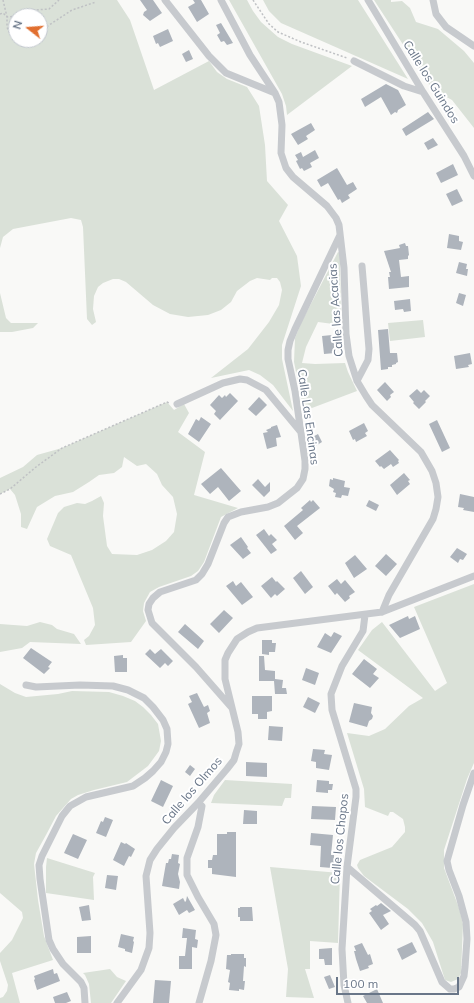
<!DOCTYPE html>
<html>
<head>
<meta charset="utf-8">
<style>
	body { margin:0 }
	#map { position:relative; width:474px; height:1003px; overflow:hidden; background:#f9f9f7; font-family:Mulish,sans-serif }
	canvas { display:block }
	.north { position:absolute; left:8px; top:8px; width:40px; height:40px; box-sizing:border-box; background:#fff; border:1px solid #c3c8cf; border-radius:50%; rotate:287deg; font-size:11px; font-weight:700; line-height:16px; text-align:center; color:#697688 }
	.north::after { content:''; display:block; margin:auto; width:14px; height:18px; background:#e16f2f; clip-path:polygon(50% 0,100% 100%,50% 72%,0 100%) }
	.scale { position:absolute; left:336px; top:977px; width:123px; height:18px; box-sizing:border-box; border:2px solid #697688; border-top:0; padding-left:5px; font-size:12px; line-height:14px; white-space:nowrap; color:#697688; -webkit-text-stroke:3px #fff; paint-order:stroke }
</style>
</head>
<body>
<div id="map">
<canvas width="474" height="1003"></canvas>
<div class="north">N</div>
<div class="scale">100 m</div>
</div>
<script>
const ctx = document.querySelector('canvas').getContext('2d');
ctx.lineJoin = 'round';
function fill(path, color) { ctx.fillStyle = color; ctx.fill(path, 'evenodd'); }
const toPath = rows => new Path2D(rows.map(r => 'M' + r).join(''));
function strokePath(path, color, width, dash) { ctx.strokeStyle = color; ctx.lineWidth = width; ctx.lineCap = dash ? 'butt' : 'round'; ctx.setLineDash(dash || []); ctx.stroke(path); }
function label(font, color, halo, rows, align = 'center') {
  ctx.font = font + ' Mulish,sans-serif'; ctx.lineWidth = 4; ctx.setLineDash([]); ctx.textBaseline = 'middle'; ctx.strokeStyle = halo; ctx.fillStyle = color; for (const [text, x, y, turn = 0] of rows) {
    ctx.save(); ctx.translate(x, y); ctx.rotate((+turn || 0) * Math.PI / 180); ctx.textAlign = isNaN(turn) ? turn : align; if (halo) ctx.strokeText(text, 0, 0); ctx.fillText(text, 0, 0); ctx.restore();
  }
}
const green = toPath([
	[0,0,117,0,130,20,154,90,209,61,217,72,227,79,247,87,259,106,265,145,267,181,288,205,279,221,297,256,301,286,282,345,282,359,293,411,273,385,260,375,249,370,211,378,248,349,269,322,279,305,282,290,280,282,277,278,272,278,270,280,257,278,250,281,237,291,231,302,221,310,208,315,188,317,170,314,153,305,126,282,119,279,113,279,103,283,98,287,94,296,93,309,96,322,92,325,87,319,83,227,81,220,71,218,13,229,3,237,0,248],
	[16,16,40,16,40,40,16,40],
	[229,0,247,0,253,11,261,22,278,37,292,44,352,66,287,115,286,106,282,94],
	[263,0,358,0,408,79,281,23,269,11],
	[374,0,391,0,391,2,402,1,410,8,416,22,438,29,464,51,474,63,474,128,452,100,432,89],
	[338,252,340,253,341,325,318,322,306,347,302,363,315,364,345,363,348,372,357,391,304,411,294,362,295,338,301,323],
	[0,293,6,318,11,323,38,323,33,328,12,332,0,332],
	[423,320,425,337,390,341,388,323],
	[167,402,174,410,184,404,189,413,178,432,205,452,194,495,238,508,221,517,204,562,198,571,191,576,159,587,150,592,144,603,143,611,146,621,131,642,86,645,84,640,89,636,95,625,93,608,71,555,50,546,47,539,58,513,64,507,77,503,85,504,92,501,101,496,104,503,103,516,107,546,112,554,137,555,152,550,166,541,174,532,177,514,173,497,162,485,157,474,146,464,137,466,124,457,122,467,114,473,99,475,89,482,73,492,55,496,37,507,27,529,21,527,21,514,15,495,10,489,0,494,0,478,23,467,37,455,62,448],
	[474,584,474,763,467,779,444,850,444,868,459,908,463,924,461,973,458,979,451,982,445,980,433,942,422,923,408,909,364,876,358,868,357,865,360,860,392,847,405,832,405,827,403,819,393,812,390,812,388,816,365,807,364,789,347,733,369,736,385,729,409,706,423,698,358,650,372,630,382,622,435,691,447,683,414,607],
	[40,622,52,625,57,629,74,634,81,644,30,642,22,648,0,652,0,624,27,626],
	[0,684,15,693,26,697,58,694,72,691,109,692,123,696,135,701,143,707,151,715,158,724,161,741,159,751,148,766,127,782,94,790,78,795,71,799,56,816,46,835,36,853,34,864,38,900,44,936,53,960,12,973,20,1003,0,1003,0,998,3,997,7,991,8,985,0,961,0,953,12,940,23,918,22,912,0,893],
	[225,780,292,784,291,798,285,798,282,806,211,803,214,795],
	[47,858,95,873,93,877,94,900,46,893,46,867],
	[270,867,340,873,338,943,310,941,310,969,305,969,314,998,286,997,288,969],
	[110,969,117,977,126,981,111,1003,91,1003,89,984,85,975,83,973]
]);
const building = toPath([
	[140,0,153,0,162,13,150,21,143,15,144,12,147,10],
	[193,0,201,0,209,14,197,22,188,7,195,3],
	[221,23,233,43,227,45,224,41,221,42,217,35,220,33,216,25],
	[168,29,173,41,160,47,158,43,156,44,153,36],
	[189,50,193,59,186,62,182,54],
	[386,84,398,90,406,105,398,110,397,113,395,112,391,115,381,97,365,107,361,99],
	[428,112,434,119,406,136,402,129],
	[311,123,315,130,306,136,308,139,298,145,291,134],
	[433,138,438,145,428,150,424,143],
	[315,150,319,158,310,163,312,167,304,171,302,168,300,169,296,161,298,160,295,155,301,152,303,157],
	[453,164,458,175,441,183,436,173],
	[337,168,347,185,353,182,357,189,348,195,350,198,342,203,340,199,338,200,328,183,321,187,317,180],
	[457,189,463,201,452,206,446,194],
	[449,234,459,236,459,241,463,242,461,250,447,248],
	[405,243,406,246,408,246,409,255,408,256,408,259,399,260,401,277,409,276,409,287,389,289,388,277,390,277,389,272,391,272,384,251,400,248,399,245],
	[459,262,467,264,466,269,468,269,467,276,456,273],
	[459,293,466,295,463,306,456,303],
	[410,299,411,311,404,312,403,309,395,310,394,301],
	[388,329,390,353,397,353,398,362,396,363,396,364,392,365,392,367,388,367,388,369,381,370,378,330],
	[332,335,333,336,335,353,324,354,322,336],
	[470,353,472,364,468,365,469,367,456,369,454,356],
	[385,382,394,392,390,395,391,397,387,401,377,390],
	[417,389,421,393,424,390,430,396,425,401,426,402,419,409,413,403,414,402,409,396],
	[230,393,238,401,220,420,214,414,216,411,210,405,219,395,222,398,225,395,226,397],
	[259,397,267,405,256,416,248,409],
	[201,417,211,424,199,442,188,434,196,419,199,421],
	[437,420,450,448,442,452,429,424],
	[364,423,368,431,365,433,367,436,356,442,355,439,353,440,349,431],
	[277,425,281,437,276,438,277,446,267,449,263,433,268,432,266,430,271,428,271,427],
	[318,434,322,442,309,450,307,440],
	[390,450,399,460,398,461,399,463,393,467,391,464,384,469,381,466,380,467,375,461],
	[221,468,241,491,229,501,218,487,210,494,201,484],
	[404,473,410,480,408,481,410,484,397,495,390,485],
	[333,478,345,481,344,487,350,488,348,496,342,495,341,498,335,497,336,493,333,492,334,489,329,486,330,479,333,480],
	[258,479,265,487,270,482,270,491,264,497,252,485],
	[460,494,474,497,474,512,463,510,464,508,458,507],
	[310,500,311,502,313,500,320,508,297,526,303,533,295,540,284,526,303,510,301,508],
	[369,500,379,505,376,511,366,506],
	[264,529,269,536,271,534,277,540,272,544,277,550,271,554,256,535],
	[241,537,248,547,247,548,251,553,243,559,230,545],
	[457,548,467,554,463,560,460,559,458,563,450,557],
	[386,554,397,564,386,576,375,566],
	[355,555,367,569,354,578,345,563],
	[301,571,313,587,305,594,293,578],
	[272,577,276,582,277,581,285,589,277,596,275,594,271,598,261,586],
	[337,579,341,584,345,580,355,592,349,596,350,598,345,602,337,593,335,595,328,586],
	[233,581,236,586,241,582,253,597,242,605,226,586],
	[224,610,233,618,219,633,210,624],
	[408,616,409,619,415,616,420,629,400,638,389,625],
	[185,624,204,641,198,649,178,632],
	[334,632,342,636,331,653,317,647,325,633,331,637],
	[262,640,272,640,272,643,276,643,275,652,269,652,269,655,262,654],
	[31,648,52,662,48,667,50,668,44,674,23,658],
	[150,649,155,654,161,649,173,661,168,666,165,663,160,668,145,654],
	[123,655,123,658,127,658,127,672,115,672,114,656],
	[259,656,264,656,265,670,275,671,275,679,283,680,282,688,286,688,287,694,275,694,274,681,259,681],
	[364,659,377,669,373,674,379,678,370,688,352,674],
	[306,668,319,673,315,685,302,680],
	[197,693,204,707,208,705,210,711,207,713,210,723,199,728,188,704,192,702,189,696],
	[252,696,272,696,272,711,267,712,267,719,258,719,258,714,252,714],
	[308,697,320,703,315,713,303,707],
	[354,703,372,707,371,713,373,716,372,719,369,721,367,727,349,722],
	[269,726,283,727,282,741,268,740],
	[313,749,325,750,324,754,332,755,329,770,316,768,316,762,311,761],
	[246,762,267,763,267,777,246,776],
	[190,765,195,769,190,776,185,772],
	[161,780,173,786,163,807,151,801],
	[317,780,329,781,329,784,333,784,332,790,328,790,328,793,316,792],
	[312,806,336,807,335,820,311,819],
	[244,810,257,811,257,824,243,824],
	[105,817,113,820,106,837,96,833,101,821,103,822],
	[227,832,236,832,236,877,212,874,212,868,208,868,208,860,212,860,213,855,217,855,217,834,227,834],
	[311,833,333,835,331,855,334,855,334,864,332,864,332,868,320,867,321,846,310,845],
	[73,834,87,840,78,859,64,853],
	[121,842,125,844,126,843,135,849,131,857,129,856,124,866,113,860],
	[172,854,179,855,178,863,180,864,178,874,180,882,179,889,162,886,166,863,168,863,169,859,171,859],
	[107,875,118,876,116,890,105,888],
	[187,896,195,910,189,913,187,910,179,915,173,904,183,898,185,902,186,901],
	[381,903,391,911,383,915,389,924,381,930,369,913,372,911,370,909,376,905,377,906],
	[89,905,91,920,82,921,79,907],
	[240,907,252,907,253,921,240,921,240,917,238,917,238,908,240,908],
	[183,928,196,930,195,939,198,940,197,948,192,947,192,969,179,969,179,956,185,956,187,938,182,938],
	[121,934,134,937,133,941,134,942,132,953,125,951,125,949,118,947],
	[91,936,91,953,77,953,77,937],
	[412,942,417,952,402,960,397,949],
	[362,943,368,955,370,954,373,964,368,966,369,968,360,971,356,959,354,951,356,951,354,946],
	[332,948,332,965,325,965,324,959,319,959,319,949],
	[231,954,244,954,244,958,246,958,246,967,244,966,243,981,245,981,244,990,239,989,239,991,229,990,230,983,228,982,230,970,226,969,227,955,231,955],
	[53,969,54,974,57,973,60,981,37,990,34,980,35,979,34,976],
	[330,975,335,987,329,989,324,977],
	[155,980,171,981,169,1003,153,1003],
	[377,989,383,1003,367,1003,363,996],
	[67,992,71,1001,66,1003,55,1003,53,997]
]);
const path = toPath([
	[3,0,7,17,7,27,9,32,16,34],
	[253,0,269,24,278,32,301,42,347,58],
	[0,14,3,13,7,17,16,16],
	[18,16,25,15,35,10,49,9,59,0],
	[40,31,72,10,96,2],
	[0,494,10,489,36,467,62,448,167,402,169,403]
]);
const minor = toPath([
	[165,0,209,56,226,73,275,93],
	[221,0,250,55,275,93,279,102,282,125,281,153,286,168,293,177,327,206,336,218,339,225,344,268,346,334,349,356,357,381,366,396,372,405,421,452,432,471,436,483,438,497,436,509,433,519,389,595,382,612],
	[368,0,423,92,464,156,474,176],
	[433,0,436,14,446,27,474,46],
	[354,61,404,86,423,92],
	[357,381,368,360,369,349,362,266],
	[177,404,223,383,240,379,247,380,266,390,300,431],
	[26,685,36,687,80,685,113,686,128,690,144,698,153,707,163,720,167,729,168,744,166,752,161,762,153,771,145,778,133,786,86,797,70,806,62,816,42,856,39,865,40,879,49,940,53,949,63,964,81,982,84,988,85,1003],
	[232,708,196,667,152,623,148,610,149,604,153,598,160,592,196,580,202,574,208,564,224,523,228,517,241,512,268,507,278,503,297,488,303,479,305,469,305,461,295,391,288,359,288,350,290,341,295,329,340,235],
	[198,803,202,806,198,827,187,858,187,875,198,897,214,924,216,935,211,961,199,1003],
	[347,867,415,925,420,931,442,982,450,989,454,989,459,987,464,976,465,967,467,939,466,922,459,896,449,870,447,861,463,805,474,773],
	[117,1003,141,970,149,948,150,933,146,876,150,860,157,849,174,828,198,803,227,769,234,760,236,753,239,744,238,732,225,679,225,660,228,653,237,639,248,632,257,628,382,612,474,576],
	[348,1003,344,985,342,949,347,867,356,797,356,789,332,710,331,694,342,666,363,631,365,615]
]);
const streetNames = [
	["Calle los Guindos",431,82,58],
	["Calle las Acacias",336,310,-94],
	["Calle Las Encinas",308,417,82],
	["Calle los Olmos",192,791,-49],
	["Calle los Chopos",340,839,-84]
];
fill(green, '#dae1d8');
fill(building, '#aeb4bc');
strokePath(path, '#bfc1c4', 1.5, [2, 2]);
strokePath(minor, '#c7cace', 7);
label('12px', '#697688', '#fff', streetNames);
</script>
</body>
</html>
